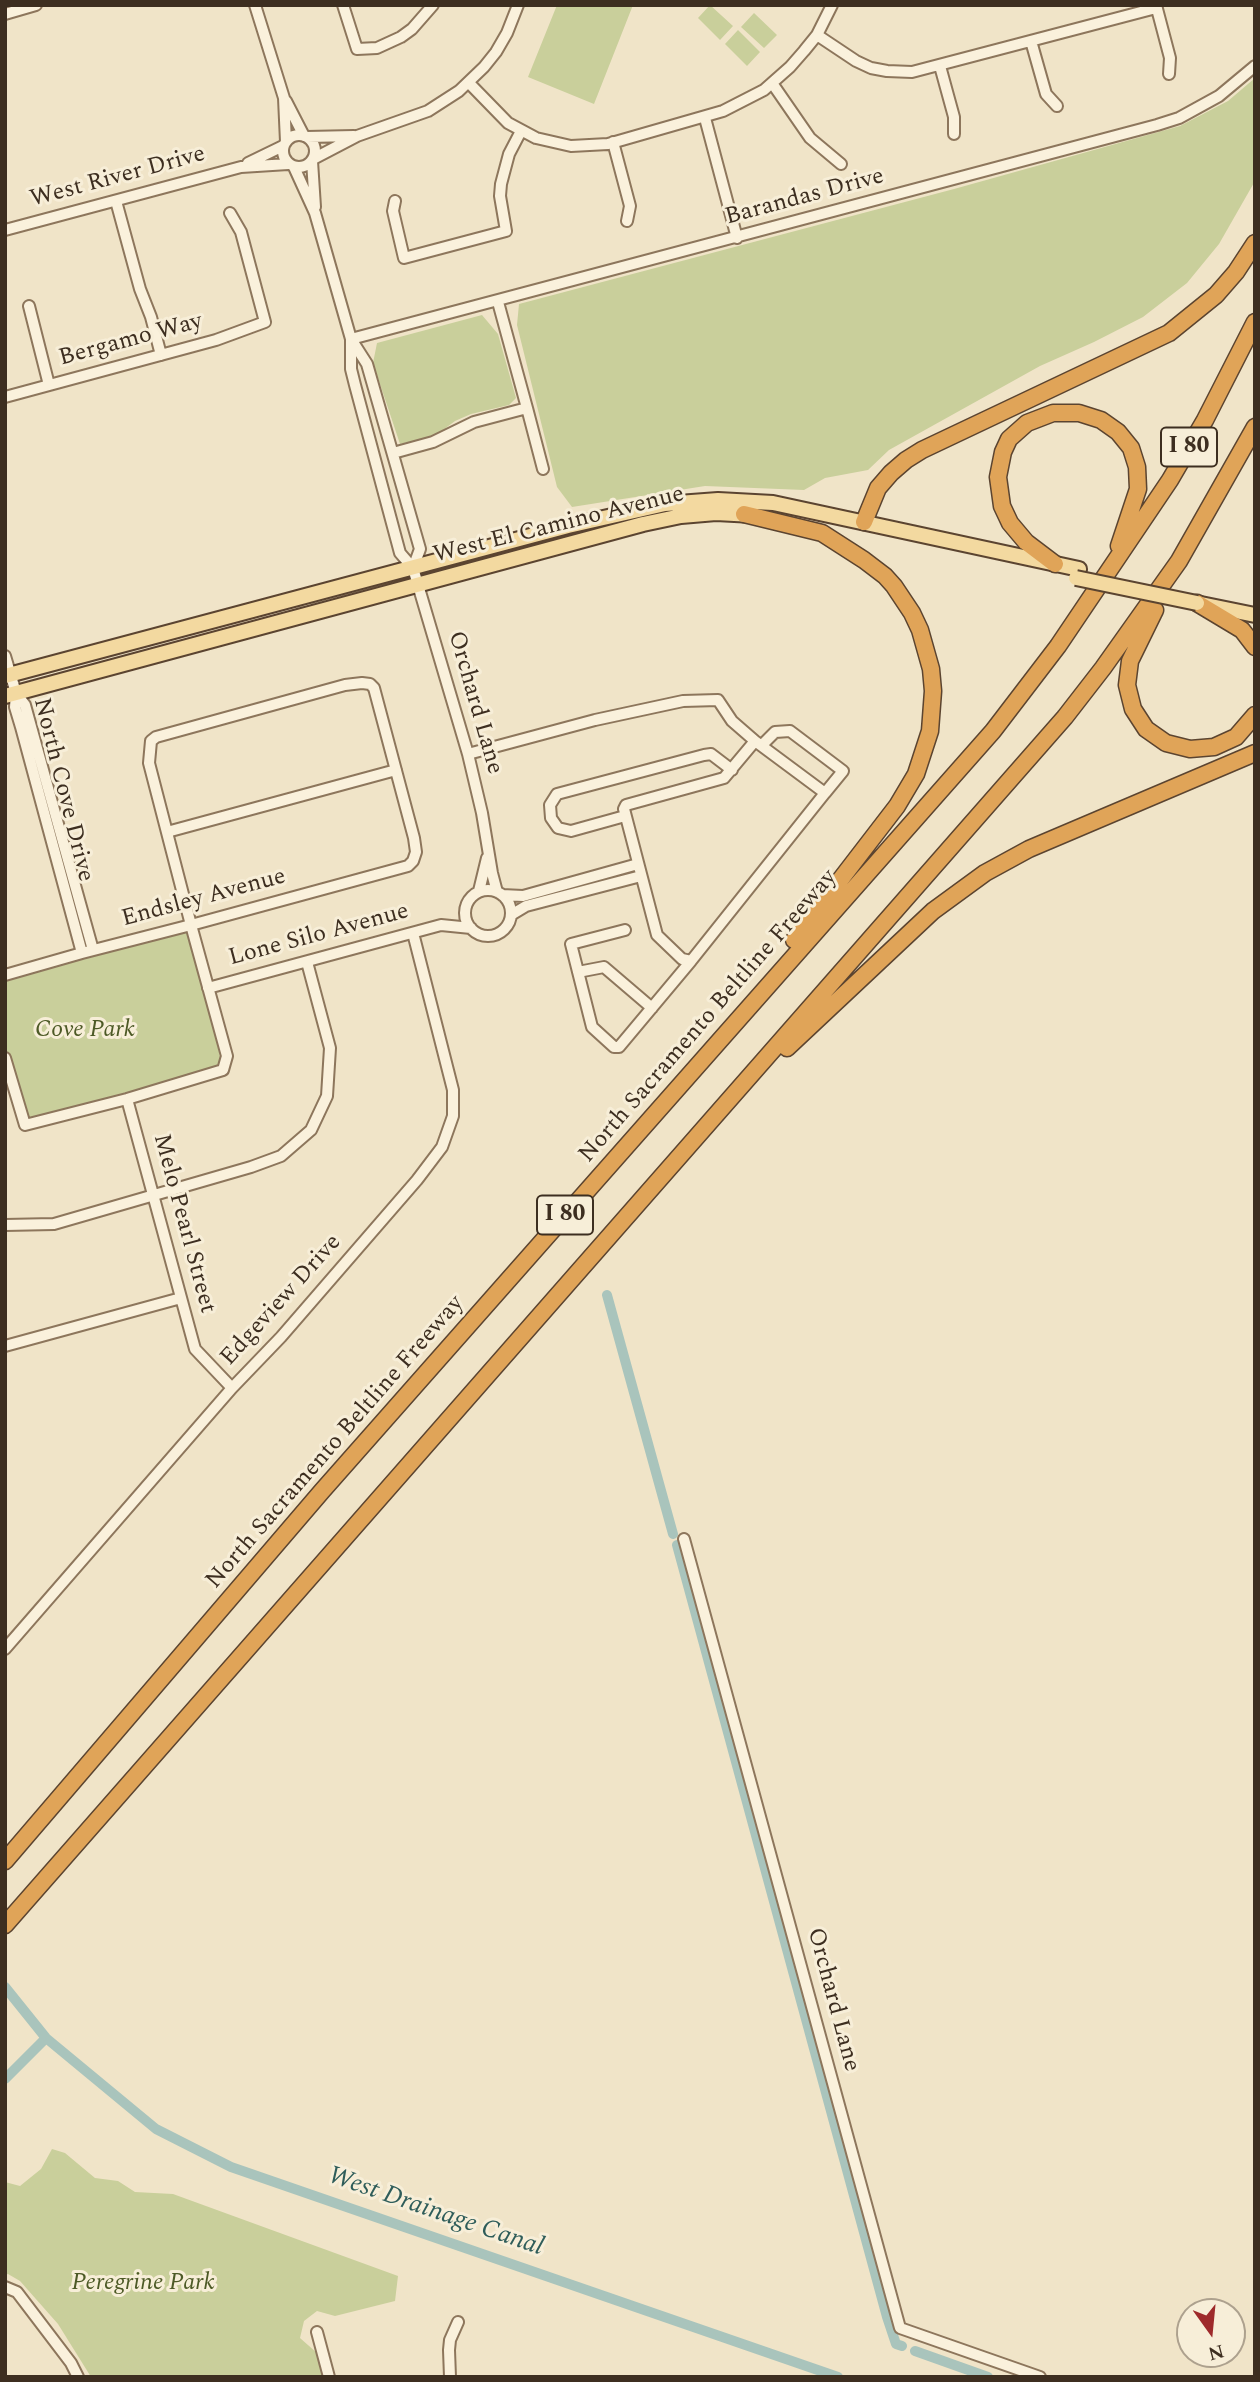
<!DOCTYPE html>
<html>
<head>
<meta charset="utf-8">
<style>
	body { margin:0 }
	#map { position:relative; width:1260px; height:2382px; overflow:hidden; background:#f0e4c8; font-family:Spectral,serif }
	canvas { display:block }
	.frame { position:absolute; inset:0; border:7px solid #3d2e20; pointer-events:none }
	.north { position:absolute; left:1176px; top:2298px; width:70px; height:70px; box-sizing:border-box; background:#f7eed8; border:2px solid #ada18e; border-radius:50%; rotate:165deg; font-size:19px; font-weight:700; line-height:28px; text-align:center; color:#3d2e20 }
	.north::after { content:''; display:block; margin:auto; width:24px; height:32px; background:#9e2a2b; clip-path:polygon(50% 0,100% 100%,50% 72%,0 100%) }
</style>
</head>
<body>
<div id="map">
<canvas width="1260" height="2382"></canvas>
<div class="frame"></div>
<div class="north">N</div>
</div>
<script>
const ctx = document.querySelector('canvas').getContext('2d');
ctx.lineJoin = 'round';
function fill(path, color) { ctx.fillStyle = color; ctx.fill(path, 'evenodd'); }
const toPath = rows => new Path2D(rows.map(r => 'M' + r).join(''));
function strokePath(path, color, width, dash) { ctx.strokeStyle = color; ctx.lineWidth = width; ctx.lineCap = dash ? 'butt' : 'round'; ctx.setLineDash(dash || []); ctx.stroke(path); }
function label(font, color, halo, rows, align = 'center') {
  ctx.font = font + ' Spectral,serif'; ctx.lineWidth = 6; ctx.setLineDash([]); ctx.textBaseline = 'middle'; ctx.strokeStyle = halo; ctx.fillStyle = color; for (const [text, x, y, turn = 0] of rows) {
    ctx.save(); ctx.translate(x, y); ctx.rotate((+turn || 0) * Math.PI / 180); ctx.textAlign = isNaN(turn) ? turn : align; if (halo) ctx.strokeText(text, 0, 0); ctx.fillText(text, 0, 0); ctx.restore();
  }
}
const green = toPath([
	[557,5,633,5,594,104,528,77],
	[710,5,733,26,720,40,698,18],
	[754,13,777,35,764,48,741,27],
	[738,30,760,52,747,66,725,44],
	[1255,78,1255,181,1219,244,1187,283,1143,317,1094,342,1040,366,889,450,868,470,825,478,804,490,705,486,572,507,557,487,517,325,519,304,954,189,1180,126,1228,101],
	[482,315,498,334,516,398,509,405,471,414,455,421,435,436,400,444,373,363,377,343],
	[191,925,223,1070,25,1125,5,1055,5,975],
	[52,2149,65,2153,95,2178,118,2181,135,2192,173,2194,398,2276,395,2301,335,2316,317,2311,304,2321,300,2338,317,2353,323,2377,91,2377,58,2324,20,2281,8,2274,5,2275,5,2182,20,2186,41,2169]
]);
const canal = toPath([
	[607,1295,673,1534],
	[677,1545,887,2317,896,2344,902,2346],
	[5,1987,46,2038,156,2129,231,2167,838,2377],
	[5,2079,46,2038],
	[915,2351,988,2377]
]);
const minor = toPath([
	[255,5,284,98,286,142],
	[343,5,357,49,377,48,401,37,412,29,433,5],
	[1156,5,1170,58,1169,74],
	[5,14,36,5],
	[817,35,856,61,871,68,887,71,912,72,1156,8],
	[1031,41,1046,94,1057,106],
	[940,66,954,117,954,134],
	[469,83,508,123,536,138,571,146,608,144,723,111,764,90,790,67,804,51,817,35,832,5],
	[772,83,810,138,841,164],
	[286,101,304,136],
	[705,118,737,238],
	'283 151a16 16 0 1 1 32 0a16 16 0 1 1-32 0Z',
	[307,137,354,136],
	[613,142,630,206,627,221],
	[313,159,357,136,428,111,459,91,484,67,496,52,507,33,518,5],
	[312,161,315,207],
	[248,163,283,146],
	[294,167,315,213,351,339,367,364,420,549,413,568],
	[116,201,140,289,151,317,161,355],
	[395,201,393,211,404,258,506,231,500,196,501,184,509,154,521,131],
	[5,230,241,167,288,164],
	[498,302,527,408],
	[29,306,49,385],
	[351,339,1157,125,1179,118,1219,96,1255,66],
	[351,339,351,369,355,385,400,553,413,568,468,754,482,813,492,873,497,892],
	[5,397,216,340,265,322,241,232,230,213],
	[393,453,433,442,474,422,527,408,543,469],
	[5,656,16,693,15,707,21,727,82,953],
	[16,693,25,705,93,950],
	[762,745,775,732,790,731,843,771,825,793],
	[468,754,595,720,683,701,718,700,732,721,755,741,825,793,691,961,682,959,657,935,624,809,626,805,724,778,755,741],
	[625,816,571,831,558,828,551,818,550,805,557,794,704,755,711,754,732,770],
	[167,832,396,770],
	'465 913a23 23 0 1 1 46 0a23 23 0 1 1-46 0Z',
	[479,891,487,858],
	[502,895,523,896,638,864],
	[511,915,526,906,641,876],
	[625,930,571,944,592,1027,614,1047,619,1047,691,961],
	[578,972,604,967,652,1008],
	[5,975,82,953,191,925,408,866,413,861,416,852,414,838,374,688,370,684,362,683,345,685,156,737,151,741,149,763,191,925,227,1056,223,1070,127,1099,25,1125,5,1058],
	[208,988,441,925,471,928],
	[127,1099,195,1349,232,1388],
	[5,1225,54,1224,251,1167,281,1156,311,1130,327,1096,330,1048,307,962],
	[5,1346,181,1298],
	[684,1539,900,2328,1040,2377],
	[5,1649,232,1388,281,1337,417,1180,442,1147,453,1116,453,1090,413,933],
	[5,2287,17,2292,71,2363,78,2377],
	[317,2332,329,2377],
	[450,2377,449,2350,450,2340,458,2322]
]);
const major = toPath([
	[1201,604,1255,615],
	[5,676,568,526,665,504,718,500,773,503,1079,569],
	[5,696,643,524,681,516,716,513,753,515]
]);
const highway = toPath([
	[744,514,822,533,864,560,885,576,894,586,912,613,920,630,931,669,933,691,930,731,916,774,897,806,794,940],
	[864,522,878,488,891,473,906,460,922,450,1169,333,1216,295,1236,272,1255,243],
	[1055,564,1026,542,1010,523,1002,506,998,477,1003,452,1009,439,1027,423,1053,413,1079,413,1101,420,1118,432,1131,448,1137,467,1138,489,1119,546],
	[1197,603,1242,630,1255,647],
	[1155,610,1130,661,1127,685,1133,709,1146,729,1166,743,1190,749,1214,747,1236,737,1255,715],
	[787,1048,933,911,985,873,1029,849,1255,753],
	[5,1861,322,1491,993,731,1058,646,1170,480,1205,420,1255,322],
	[5,1925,1065,717,1103,668,1179,561,1255,427]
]);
const majorBridge = toPath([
	[1076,578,1197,603]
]);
const shields = [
	[1189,447,56],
	[565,1215,56]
];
const shieldNames = [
	["I 80",1189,447],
	["I 80",565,1215]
];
const streetNames = [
	["West River Drive",118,178,-15],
	["Barandas Drive",805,198,-15],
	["Bergamo Way",131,341,-15],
	["West El Camino Avenue",559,526,-14],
	["Orchard Lane",474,703,74],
	["North Cove Drive",62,790,76],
	["Endsley Avenue",204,899,-15],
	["Lone Silo Avenue",319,936,-15],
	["North Sacramento Beltline Freeway",709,1017,-49],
	["Melo Pearl Street",183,1224,75],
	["Edgeview Drive",282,1301,-48],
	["North Sacramento Beltline Freeway",336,1443,-49],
	["Orchard Lane",832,2000,75]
];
const parkNames = [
	["Cove Park",85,1031],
	["Peregrine Park",143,2284]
];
const waterNames = [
	["West Drainage Canal",435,2213,19]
];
fill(green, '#c9cf9b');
strokePath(canal, '#a9c4bc', 10);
strokePath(minor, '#8d765c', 14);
strokePath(major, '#5b4430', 18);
strokePath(highway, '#5b4430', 19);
strokePath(minor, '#faf1dc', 10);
strokePath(major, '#f3d9a0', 14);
strokePath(highway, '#e0a458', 16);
strokePath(majorBridge, '#5b4430', 18, []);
strokePath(majorBridge, '#f3d9a0', 14);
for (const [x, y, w] of shields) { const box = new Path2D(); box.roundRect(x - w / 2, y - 19.5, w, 39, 5); ctx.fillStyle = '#f7eed8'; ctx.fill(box); strokePath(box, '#3d2e20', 2); }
label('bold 23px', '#3d2e20', null, shieldNames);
label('24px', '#3d2e20', '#f7eed8', streetNames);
label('italic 24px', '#4d5a26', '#f7eed8', parkNames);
label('italic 26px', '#2f5d5a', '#f7eed8', waterNames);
</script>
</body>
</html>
